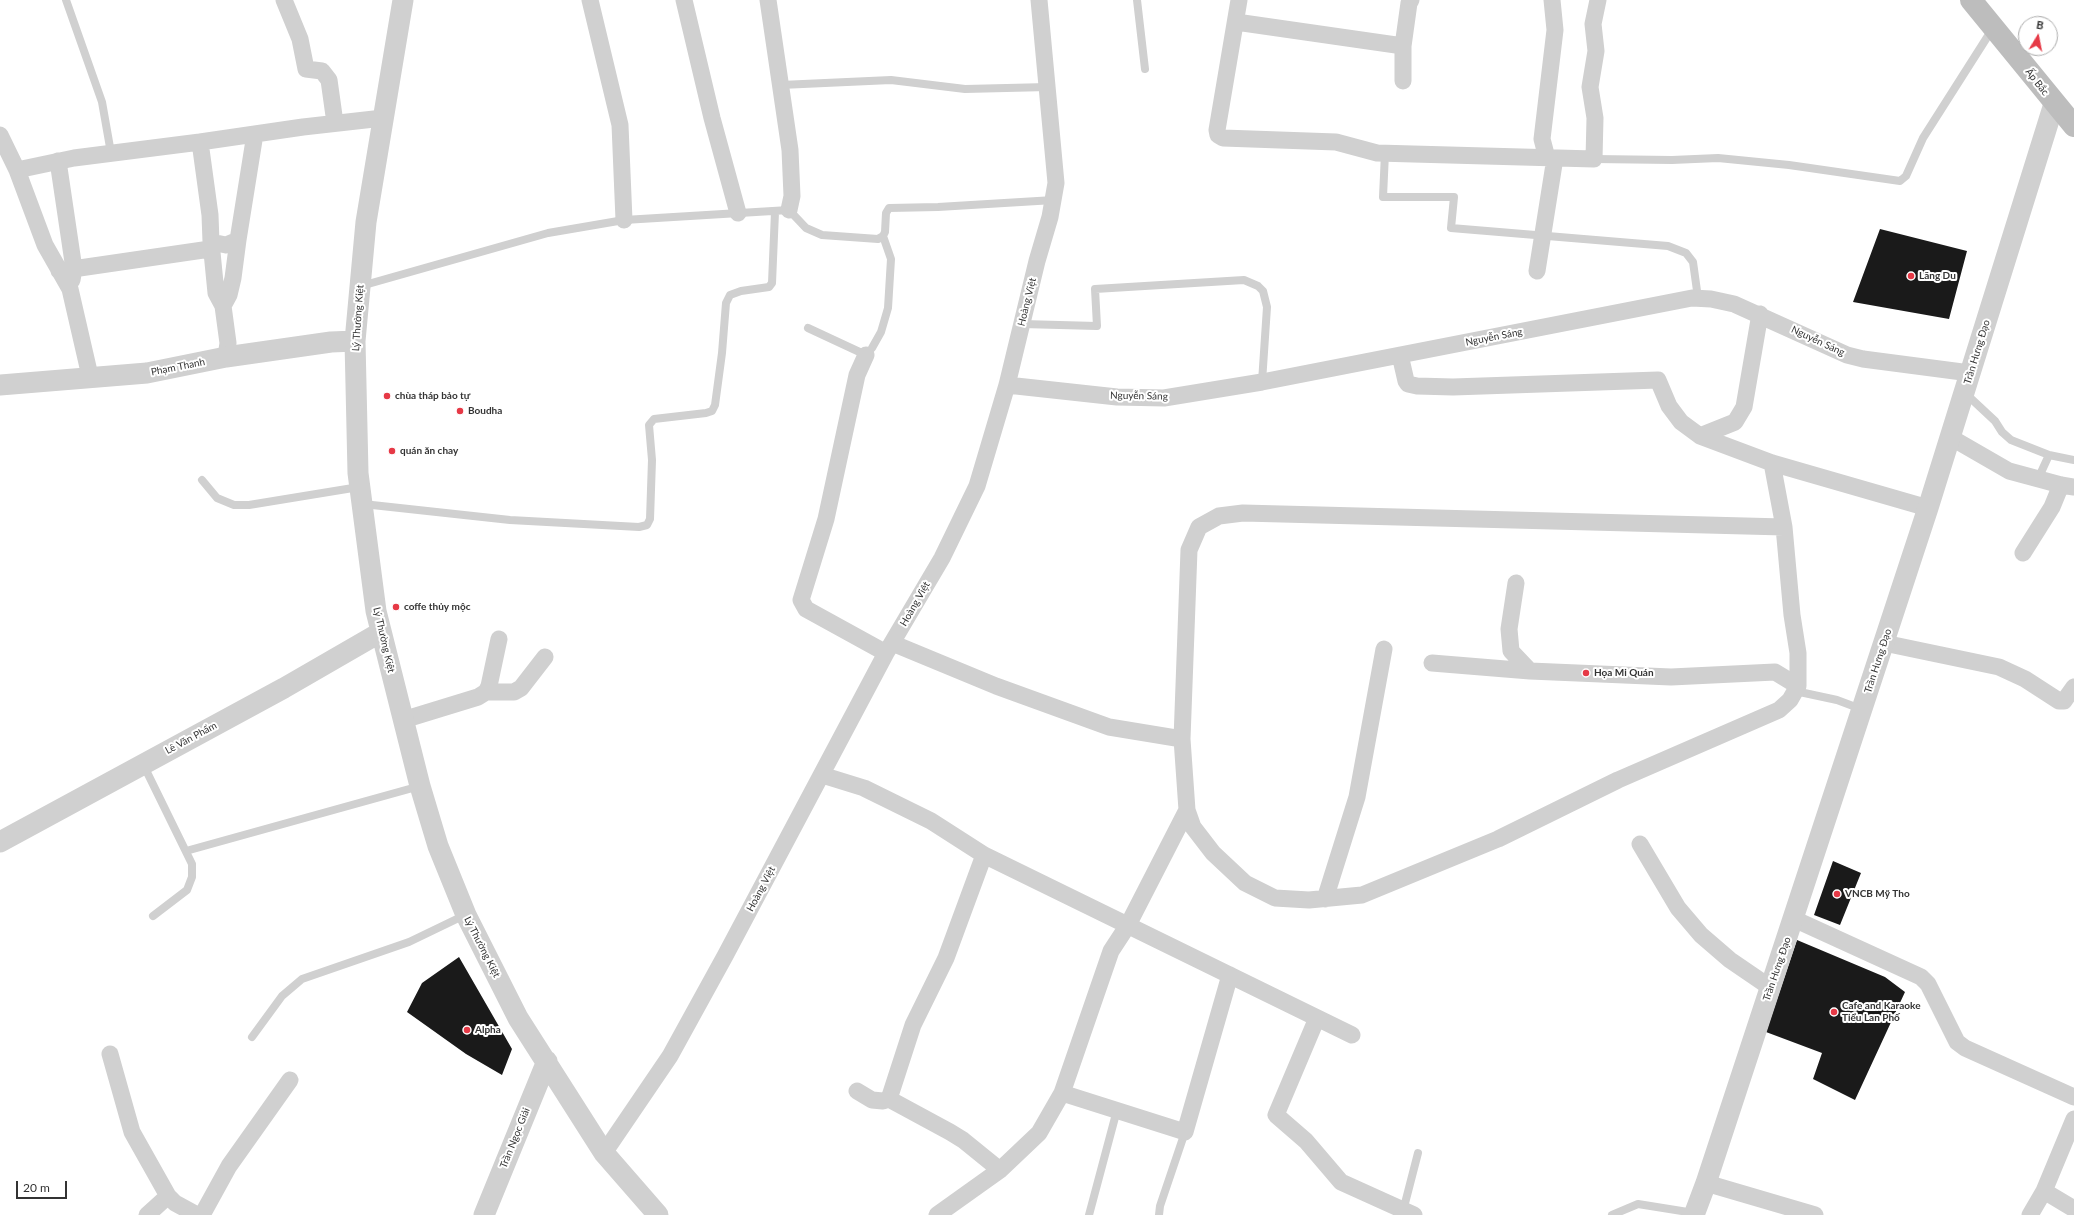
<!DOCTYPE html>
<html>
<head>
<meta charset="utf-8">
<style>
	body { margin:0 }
	#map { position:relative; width:2074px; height:1215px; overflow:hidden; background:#fff; font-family:Lato,sans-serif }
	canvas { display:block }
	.north { position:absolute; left:2018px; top:16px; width:40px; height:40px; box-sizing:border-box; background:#fff; border:1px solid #adadad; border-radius:50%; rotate:10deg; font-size:11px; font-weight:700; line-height:16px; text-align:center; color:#333 }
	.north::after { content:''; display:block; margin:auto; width:14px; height:18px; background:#e63946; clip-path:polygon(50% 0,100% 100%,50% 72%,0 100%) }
	.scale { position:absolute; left:16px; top:1181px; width:51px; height:18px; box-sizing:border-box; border:2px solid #333; border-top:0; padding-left:5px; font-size:12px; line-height:14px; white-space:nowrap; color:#333; -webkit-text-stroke:3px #fff; paint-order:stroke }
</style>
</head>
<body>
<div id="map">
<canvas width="2074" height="1215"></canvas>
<div class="north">B</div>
<div class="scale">20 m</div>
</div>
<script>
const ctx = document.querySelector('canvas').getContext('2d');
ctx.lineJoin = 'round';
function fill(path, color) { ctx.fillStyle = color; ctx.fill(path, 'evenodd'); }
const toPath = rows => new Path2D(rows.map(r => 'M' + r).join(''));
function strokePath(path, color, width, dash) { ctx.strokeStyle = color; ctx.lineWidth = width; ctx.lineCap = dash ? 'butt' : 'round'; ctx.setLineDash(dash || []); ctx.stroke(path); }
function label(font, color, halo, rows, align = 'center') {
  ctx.font = font + ' Lato,sans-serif'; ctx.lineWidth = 4; ctx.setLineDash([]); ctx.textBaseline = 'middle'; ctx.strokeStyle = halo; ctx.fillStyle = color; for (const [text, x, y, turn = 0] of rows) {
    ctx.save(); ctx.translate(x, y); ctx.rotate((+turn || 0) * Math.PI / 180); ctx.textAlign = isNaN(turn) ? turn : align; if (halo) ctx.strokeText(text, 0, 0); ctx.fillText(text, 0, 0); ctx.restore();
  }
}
const building = toPath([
	[1880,229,1967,251,1949,319,1853,302],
	[1833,861,1861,873,1840,925,1814,915],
	[1797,940,1885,977,1905,992,1855,1100,1813,1079,1822,1053,1766,1032],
	[459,957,512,1049,502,1075,466,1054,407,1012,422,983]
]);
const service = toPath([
	[66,0,102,102,111,153],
	[1137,0,1145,69],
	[781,85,891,80,965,89,1048,87],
	[1385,153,1383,197,1454,197,1451,228,1668,246,1686,253,1693,262,1698,298],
	[1594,159,1672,160,1718,158,1789,165,1900,181,1906,176,1923,138,1993,28],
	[361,286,548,233,624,220,789,210,806,228,822,235,878,239,883,236,885,232,886,213,889,208,938,207,1054,200],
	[1022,324,1097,326,1095,289,1244,280,1258,286,1263,291,1267,307,1262,382],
	[808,328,866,355,872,348,881,332,888,308,891,259,883,236],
	[1965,393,1995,421,2002,432,2011,440,2049,455,2074,460],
	[2038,479,2049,455],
	[202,480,217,498,234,505,249,505,359,487],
	[363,504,510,520,639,527,647,525,650,519,652,460,649,425,654,419,706,413,712,411,715,405,722,353,726,303,730,295,741,291,769,287,772,283,775,212],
	[1795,691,1837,700,1861,709],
	[143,764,192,864,192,877,187,890,153,916],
	[186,851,420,786],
	[252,1037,282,996,302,979,409,942,465,915],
	[1403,1211,1418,1153],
	[1089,1215,1117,1110],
	[1159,1215,1160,1206,1185,1132],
	[1612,1215,1638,1204,1694,1213]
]);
const minor = toPath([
	[284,0,300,39,306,69,322,71,329,80,335,123],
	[590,0,620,125,624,220],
	[684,0,712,118,738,213],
	[768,0,790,150,792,196,789,210],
	[1239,0,1217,130,1218,135,1223,138,1336,142,1377,153,1594,159,1595,118,1590,87,1596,51,1593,24,1598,0],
	[1236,22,1403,46],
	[1403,81,1403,46,1409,3,1411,0],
	[0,135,17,170,45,245,70,289,90,376],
	[200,142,210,215,211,242,226,245,238,240,255,134],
	[1547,158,1542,139,1555,30,1552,0],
	[58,161,74,269,72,280],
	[17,170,74,158,200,142,303,127,383,118],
	[211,242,216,293,223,306,228,343,226,357],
	[59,271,210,249],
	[1537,271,1555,158],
	[223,306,229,295,233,278,238,240],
	[866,355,857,375,826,519,801,600,806,609,886,653],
	[1400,355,1406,381,1408,384,1417,386,1453,387,1658,380,1669,406,1681,422,1700,436,1772,463,1928,508],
	[1007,385,1117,397,1164,398,1262,382,1692,298,1711,299,1734,304,1847,355,1863,359,1970,373],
	[1700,436,1735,422,1744,407,1760,314],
	[1950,437,2009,471,2061,485,2074,487],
	[2023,553,2052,507,2061,485],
	[1516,583,1509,629,1511,651,1530,671],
	[892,643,996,686,1109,727,1182,739,1187,810,1193,827,1213,853,1245,883,1275,898,1309,900,1362,895,1498,839,1618,780,1779,710,1790,700,1798,686,1798,653,1792,615,1784,527,1772,463],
	[1884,643,1999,667,2025,679,2059,701,2064,701,2074,687],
	[1432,663,1530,671,1671,677,1775,672,1798,686],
	[486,692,514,692,521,688,545,657],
	[403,720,478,697,486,692,489,686,499,639],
	[1182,739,1189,550,1199,527,1219,516,1243,513,1784,527],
	[822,775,864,788,931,821,984,855,1352,1035],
	[1187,810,1128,925,1111,951,1062,1093,1185,1132,1230,975],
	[1640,844,1678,908,1701,935,1730,960,1771,988],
	[1325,899,1357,797,1384,649],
	[1794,919,1921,977,1928,984,1957,1042,1965,1048,2074,1097],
	[1317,1018,1276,1115,1306,1141,1341,1182,1414,1215],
	[110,1054,132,1132,168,1196,175,1203,197,1215],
	[857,1091,872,1100,883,1101,889,1099,950,1132,963,1140,1000,1170],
	[889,1099,913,1025,946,958,984,855],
	[604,1153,670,1056,725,956,886,653,942,558,977,486,1007,385,1037,261,1050,217,1056,183,1039,0],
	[1706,1183,1815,1215],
	[2044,1191,2074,1209],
	[147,1215,168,1196],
	[202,1215,229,1166,290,1080],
	[937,1215,1000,1170,1039,1133,1062,1093],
	[2030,1215,2044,1191,2074,1119]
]);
const tertiary = toPath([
	[403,0,366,222,355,341,358,473,376,611,420,786,438,846,466,915,518,1018,604,1153,658,1215],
	[0,385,147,373,226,357,331,342,355,341],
	[0,842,284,688,381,632],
	[484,1215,547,1061],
	[1694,1215,1706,1183,1928,508,2054,104]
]);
const secondary = toPath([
	[1971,0,2074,126]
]);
const markers = [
	[1911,276,4,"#e63946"],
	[387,396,4,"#e63946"],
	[460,411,4,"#e63946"],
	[392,451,4,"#e63946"],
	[396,607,4,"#e63946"],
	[1586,673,4,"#e63946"],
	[1837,894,4,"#e63946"],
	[1834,1012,4,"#e63946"],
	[467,1030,4,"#e63946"]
];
const streetNames = [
	["Ấp Bắc",2037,82,52],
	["Hoàng Việt",1027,302,-76],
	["Lý Thường Kiệt",358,318,-86],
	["Nguyễn Sáng",1494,337,-11],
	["Nguyễn Sáng",1818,341,25],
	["Trần Hưng Đạo",1977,352,-73],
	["Phạm Thanh",178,367,-11],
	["Nguyễn Sáng",1139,396,1],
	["Hoàng Việt",915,604,-60],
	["Lý Thường Kiệt",384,640,77],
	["Trần Hưng Đạo",1878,661,-72],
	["Lê Văn Phẩm",191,738,-28],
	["Hoàng Việt",761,889,-62],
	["Lý Thường Kiệt",482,947,63],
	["Trần Hưng Đạo",1777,969,-71],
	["Trần Ngọc Giải",515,1138,-68]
];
const poiNames = [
	["Lãng Du",1919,276],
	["chùa tháp bảo tự",395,396],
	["Boudha",468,411],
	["quán ăn chay",400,451],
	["coffe thủy mộc",404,607],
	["Họa Mi Quán",1594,673],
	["VNCB Mỹ Tho",1845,894],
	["Cafe and Karaoke",1842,1006],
	["Tiểu Lan Phố",1842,1018],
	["Alpha",475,1030]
];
fill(building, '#1a1a1a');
strokePath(service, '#d0d0d0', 8);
strokePath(minor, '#d0d0d0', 17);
strokePath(tertiary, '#d0d0d0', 21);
strokePath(secondary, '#bdbdbd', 22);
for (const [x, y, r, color] of markers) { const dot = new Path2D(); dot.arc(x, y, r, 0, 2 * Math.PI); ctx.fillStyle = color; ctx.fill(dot); strokePath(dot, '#fff', 1.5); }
label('10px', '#333', '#fff', streetNames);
label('bold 10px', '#333', '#fff', poiNames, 'left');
</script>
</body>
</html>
